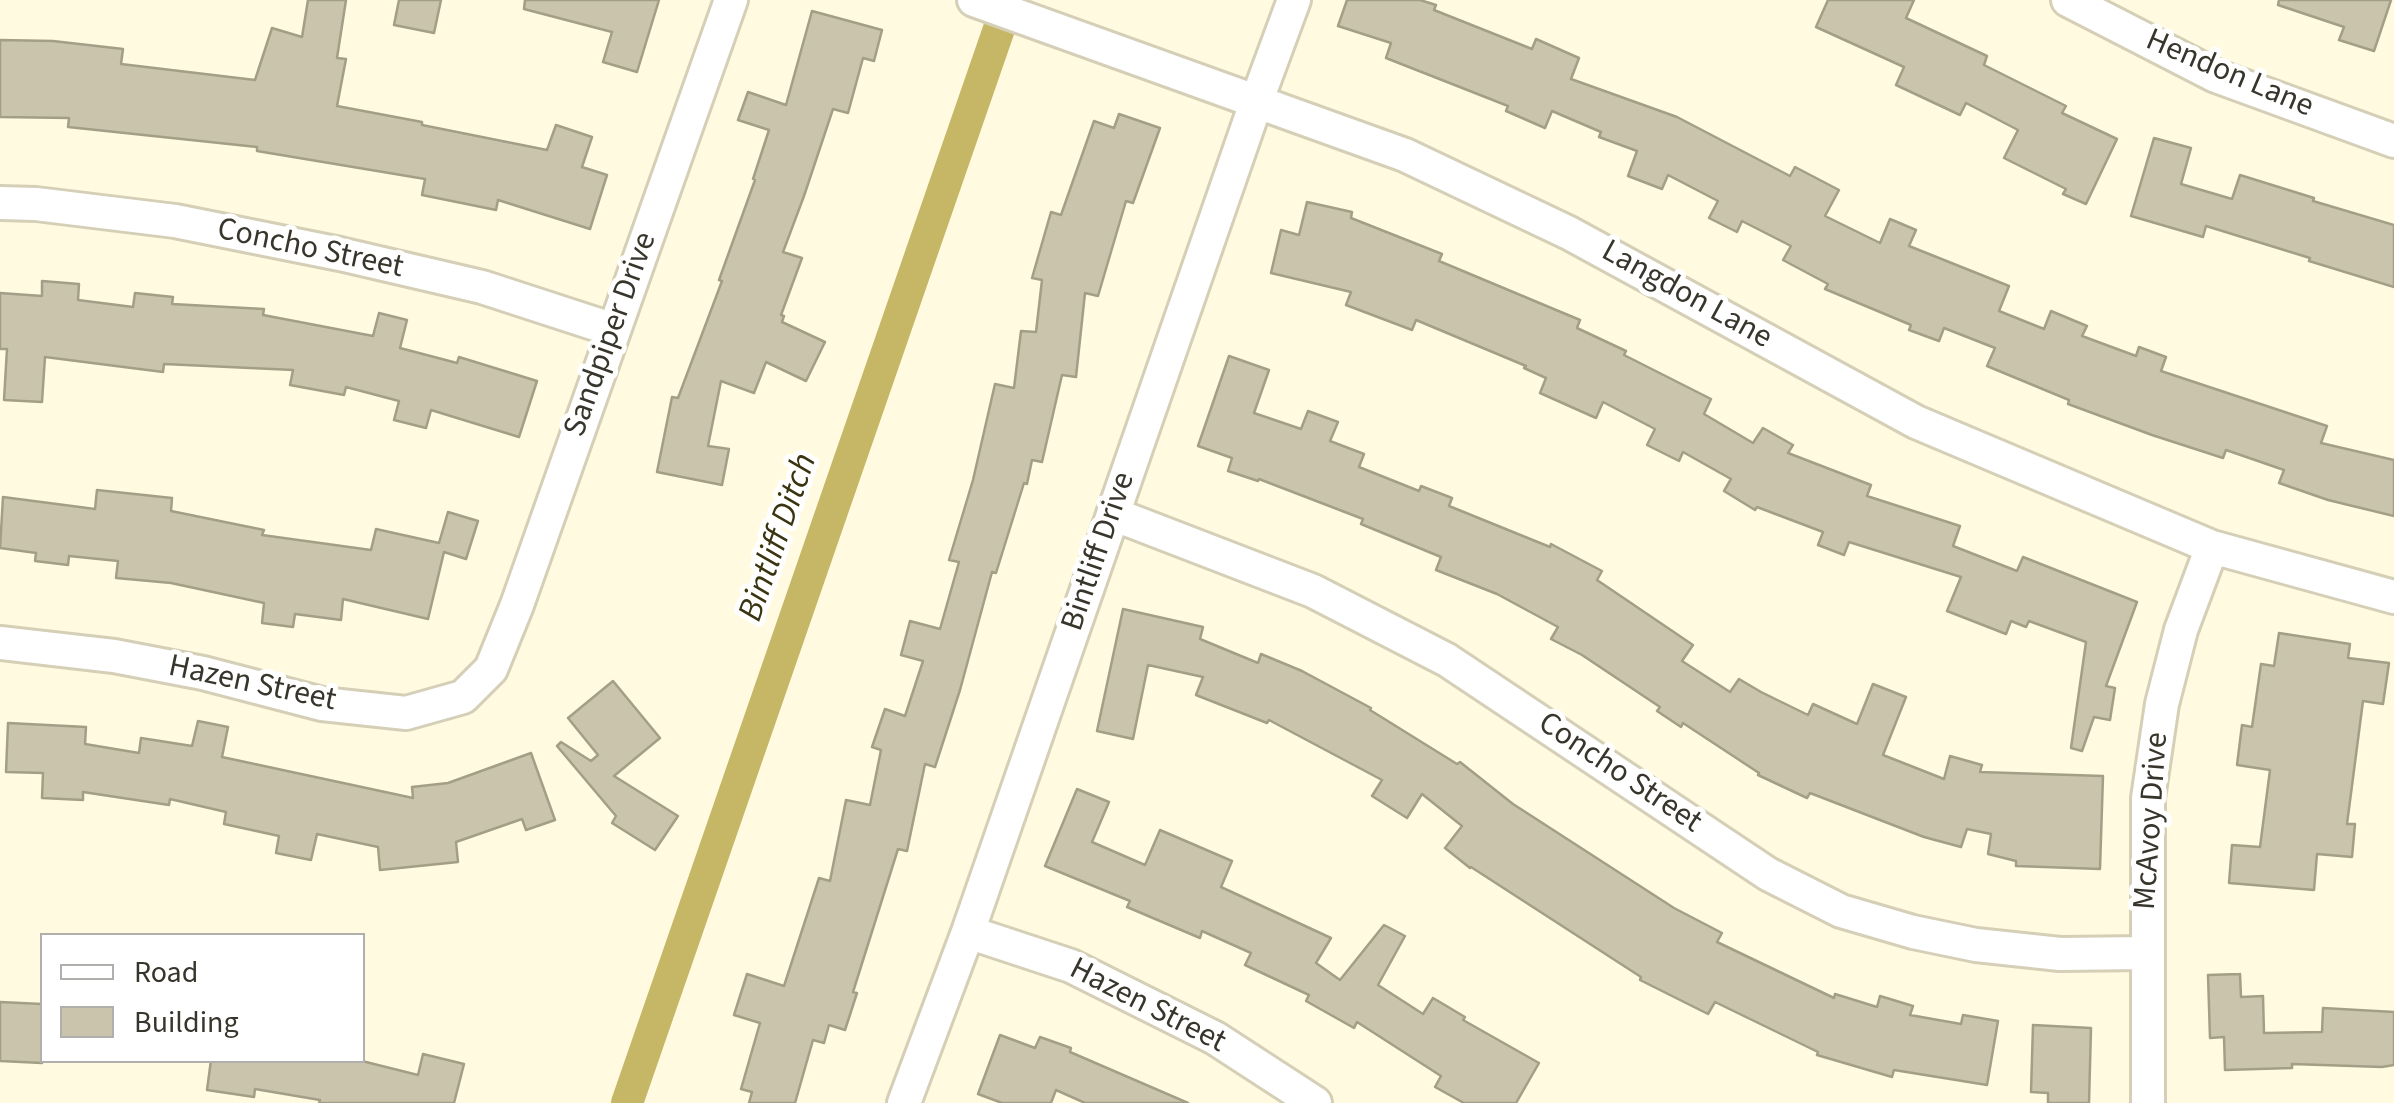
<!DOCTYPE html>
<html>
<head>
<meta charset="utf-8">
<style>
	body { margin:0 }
	#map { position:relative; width:2394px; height:1103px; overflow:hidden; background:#fffae0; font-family:"Source Sans 3",sans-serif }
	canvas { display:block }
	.legend { position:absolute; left:40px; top:933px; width:325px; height:130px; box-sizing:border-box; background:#fff; border:2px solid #afafab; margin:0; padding:12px 18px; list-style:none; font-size:30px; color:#38362c }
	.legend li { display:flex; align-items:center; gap:20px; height:50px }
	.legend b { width:50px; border:2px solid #afafab }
</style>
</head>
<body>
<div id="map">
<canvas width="2394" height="1103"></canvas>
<ul class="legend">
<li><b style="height:12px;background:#fff"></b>Road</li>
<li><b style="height:28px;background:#c9c4ab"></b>Building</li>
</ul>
</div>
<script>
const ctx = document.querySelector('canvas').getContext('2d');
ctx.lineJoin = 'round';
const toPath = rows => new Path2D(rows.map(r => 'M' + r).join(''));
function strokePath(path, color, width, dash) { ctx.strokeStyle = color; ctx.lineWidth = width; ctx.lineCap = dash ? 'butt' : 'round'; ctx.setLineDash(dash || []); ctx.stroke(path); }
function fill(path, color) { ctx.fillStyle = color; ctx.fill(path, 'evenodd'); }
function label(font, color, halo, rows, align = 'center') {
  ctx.font = font + ' "Source Sans 3",sans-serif'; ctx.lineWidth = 10; ctx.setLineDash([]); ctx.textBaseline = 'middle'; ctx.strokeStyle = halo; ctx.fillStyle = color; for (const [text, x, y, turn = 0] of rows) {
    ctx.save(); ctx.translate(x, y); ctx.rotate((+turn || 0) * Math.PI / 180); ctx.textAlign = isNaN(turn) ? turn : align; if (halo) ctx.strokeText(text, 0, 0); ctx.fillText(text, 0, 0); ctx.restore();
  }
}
const canal = toPath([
	[627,1103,1009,0]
]);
const building = toPath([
	[308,0,346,0,337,58,346,59,337,106,422,122,422,125,547,150,556,125,592,137,582,167,607,175,590,229,498,200,496,210,422,195,425,179,257,151,257,147,68,127,69,118,0,117,0,40,53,41,123,49,121,64,255,80,272,28,302,37,308,0],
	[399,0,441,0,434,33,394,25,399,0],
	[525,0,659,0,637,72,603,62,612,32,524,9,525,0],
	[1347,0,1420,0,1436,5,1434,10,1532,49,1536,39,1579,58,1571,79,1677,117,1790,176,1795,167,1839,190,1825,216,1880,243,1890,219,1916,230,1909,246,2009,286,1999,311,2044,329,2051,311,2087,326,2082,336,2136,356,2139,347,2166,357,2161,371,2327,426,2321,443,2394,460,2394,516,2328,500,2279,483,2284,470,2226,450,2223,458,2152,435,2068,404,2069,400,1987,366,1995,348,1944,328,1939,341,1909,330,1911,325,1825,289,1828,284,1783,260,1791,246,1742,221,1737,232,1709,218,1718,201,1668,175,1662,189,1628,176,1637,151,1599,137,1601,132,1552,111,1545,128,1506,111,1508,106,1386,58,1391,43,1338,26,1347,0],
	[1828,0,1914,0,1906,18,1987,56,1984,65,2066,106,2062,113,2117,139,2086,204,2063,194,2066,189,2004,158,2018,130,1966,103,1960,115,1896,85,1904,67,1816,27,1828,0],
	[2279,0,2391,0,2374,51,2339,40,2344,27,2278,5,2279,0],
	[812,11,882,30,874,61,863,58,848,113,833,109,804,196,783,252,802,258,781,315,784,316,782,322,825,342,806,381,766,362,754,393,721,381,708,446,729,449,722,485,657,472,672,397,678,398,722,281,719,280,755,180,753,179,769,130,738,120,748,92,786,105,812,11],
	[1119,114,1160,128,1133,203,1126,201,1098,296,1085,293,1076,377,1062,375,1042,462,1032,460,1027,484,1024,483,996,573,992,572,960,690,935,767,925,764,907,851,898,849,853,992,857,993,845,1030,829,1025,824,1043,813,1040,795,1103,749,1103,752,1092,741,1089,760,1023,734,1015,747,974,784,986,819,878,830,881,846,800,870,805,881,750,872,747,885,709,905,716,923,661,901,655,910,621,940,629,959,562,949,560,973,480,995,384,1014,388,1021,331,1036,332,1042,280,1032,278,1051,212,1061,215,1094,121,1114,128,1119,114],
	[2154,138,2191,148,2181,184,2232,199,2240,175,2314,198,2313,201,2394,225,2394,287,2309,261,2310,258,2206,226,2203,237,2131,216,2154,138],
	[1307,202,1352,212,1351,218,1442,254,1439,261,1580,320,1577,328,1626,351,1624,355,1711,399,1704,414,1753,443,1763,428,1793,445,1788,453,1871,485,1867,496,1960,526,1953,546,2017,571,2023,557,2137,602,2106,686,2115,688,2110,720,2094,717,2082,751,2071,748,2086,642,2029,621,2026,627,2011,621,2006,634,1947,611,1961,577,1849,542,1844,555,1818,545,1823,532,1757,507,1755,510,1724,491,1731,479,1683,452,1679,461,1647,445,1655,429,1603,402,1596,418,1540,393,1546,378,1524,368,1526,366,1416,320,1412,330,1346,305,1351,292,1271,273,1281,230,1299,235,1307,202],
	[42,281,79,284,78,300,133,307,135,293,173,297,172,304,264,309,263,315,373,336,379,313,407,320,400,348,457,363,459,357,537,381,519,437,431,410,426,428,394,420,399,401,346,387,344,395,290,385,293,370,164,364,163,372,45,357,42,402,4,400,7,349,0,349,0,293,42,296,42,281],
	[1229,356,1269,370,1254,413,1301,429,1308,411,1338,422,1330,441,1364,454,1359,467,1419,491,1421,486,1452,498,1449,506,1550,547,1551,544,1602,571,1597,580,1693,645,1682,661,1730,692,1739,679,1761,692,1808,715,1813,704,1857,724,1873,684,1906,697,1883,755,1944,779,1950,756,1982,765,1980,772,2103,776,2100,869,2016,866,2016,861,1988,854,1991,834,1967,829,1961,847,1924,837,1810,793,1807,798,1758,775,1759,773,1683,723,1681,727,1657,711,1660,707,1582,655,1551,639,1558,627,1497,594,1436,570,1441,557,1361,524,1363,519,1259,479,1258,481,1228,471,1232,458,1198,446,1229,356],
	[97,490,172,498,171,511,264,530,262,535,371,550,376,529,439,543,448,512,478,521,466,559,444,552,428,619,343,599,341,620,295,614,293,627,262,623,264,603,171,583,116,578,118,561,69,556,68,565,35,561,36,553,0,548,3,497,95,509,97,490],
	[1123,609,1203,627,1200,639,1258,663,1261,654,1302,671,1371,708,1370,710,1457,764,1460,762,1513,804,1674,908,1722,933,1717,942,1834,998,1835,994,1877,1007,1880,996,1913,1006,1910,1015,1961,1024,1963,1015,1998,1021,1987,1085,1894,1070,1892,1077,1817,1055,1818,1052,1715,1002,1708,1014,1640,980,1641,977,1471,867,1470,868,1445,848,1462,826,1422,794,1407,818,1372,796,1382,780,1269,720,1267,723,1196,695,1203,677,1148,665,1133,739,1097,731,1123,609],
	[2279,633,2350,644,2348,658,2389,663,2383,704,2363,701,2347,824,2355,824,2352,857,2317,854,2314,890,2229,883,2232,845,2260,847,2270,770,2237,765,2242,725,2252,727,2261,664,2274,666,2279,633],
	[613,681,660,738,614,776,678,816,655,850,612,823,616,816,557,746,561,742,591,761,598,755,568,718,613,681],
	[198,721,228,727,222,757,413,798,412,787,448,783,531,753,555,820,526,830,522,819,456,842,458,862,380,870,378,847,317,834,311,860,276,853,279,836,224,824,226,812,170,799,169,805,83,792,83,800,42,798,43,773,6,772,8,723,86,727,85,744,139,753,141,738,192,746,198,721],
	[1077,789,1109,802,1092,842,1145,865,1160,830,1232,861,1221,887,1331,938,1316,963,1340,980,1384,925,1405,936,1378,985,1423,1014,1433,998,1465,1017,1463,1020,1539,1063,1516,1103,1464,1103,1435,1087,1441,1076,1357,1022,1354,1028,1306,1001,1309,995,1245,965,1251,953,1202,931,1200,938,1127,907,1130,901,1045,866,1077,789],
	[2240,974,2241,997,2263,996,2264,1033,2322,1032,2323,1008,2394,1012,2394,1065,2382,1067,2292,1064,2292,1068,2225,1070,2224,1037,2210,1038,2208,975,2240,974],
	[0,1002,42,1004,42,1063,0,1061,0,1002],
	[2033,1025,2091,1028,2089,1103,2048,1103,2048,1093,2031,1092,2033,1025],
	[1000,1035,1035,1048,1040,1037,1071,1048,1070,1052,1188,1103,1085,1103,1056,1090,1051,1103,1002,1103,978,1094,1000,1035],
	[423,1054,464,1064,454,1103,319,1103,320,1100,255,1089,254,1097,207,1090,211,1060,358,1060,418,1075,423,1054]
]);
const minor = toPath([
	[974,0,1405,155,1569,233,1916,422,2212,547,2394,597],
	[2068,0,2216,76,2394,141],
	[0,203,36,204,175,221,340,254,482,287,614,330],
	[1113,514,1313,591,1447,660,1768,874,1841,911,1913,932,1976,945,2060,954,2146,953],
	[0,643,114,656,203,673,322,704,406,713,463,697,491,669,517,605,731,0],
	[968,932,1071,966,1215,1038,1315,1103],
	[904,1103,968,932,1257,100,1294,0],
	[2148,1103,2148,798,2162,704,2181,630,2212,547]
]);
const streetNames = [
	["Hendon Lane",2229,75,23],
	["Concho Street",310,250,12],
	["Langdon Lane",1686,296,29],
	["Sandpiper Drive",612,335,-70],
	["Bintliff Drive",1100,552,-71],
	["Hazen Street",252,685,12],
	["Concho Street",1619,774,34],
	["McAvoy Drive",2153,821,-86],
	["Hazen Street",1147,1007,27]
];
const waterNames = [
	["Bintliff Ditch",780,538,-71]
];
strokePath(canal, '#c6b767', 32);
fill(building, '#c9c4ab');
strokePath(building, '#a39f87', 2.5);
strokePath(minor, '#d4cfb6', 38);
strokePath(minor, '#fff', 32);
label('32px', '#38362c', '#fff', streetNames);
label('italic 35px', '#3a3410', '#fff', waterNames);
</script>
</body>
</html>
